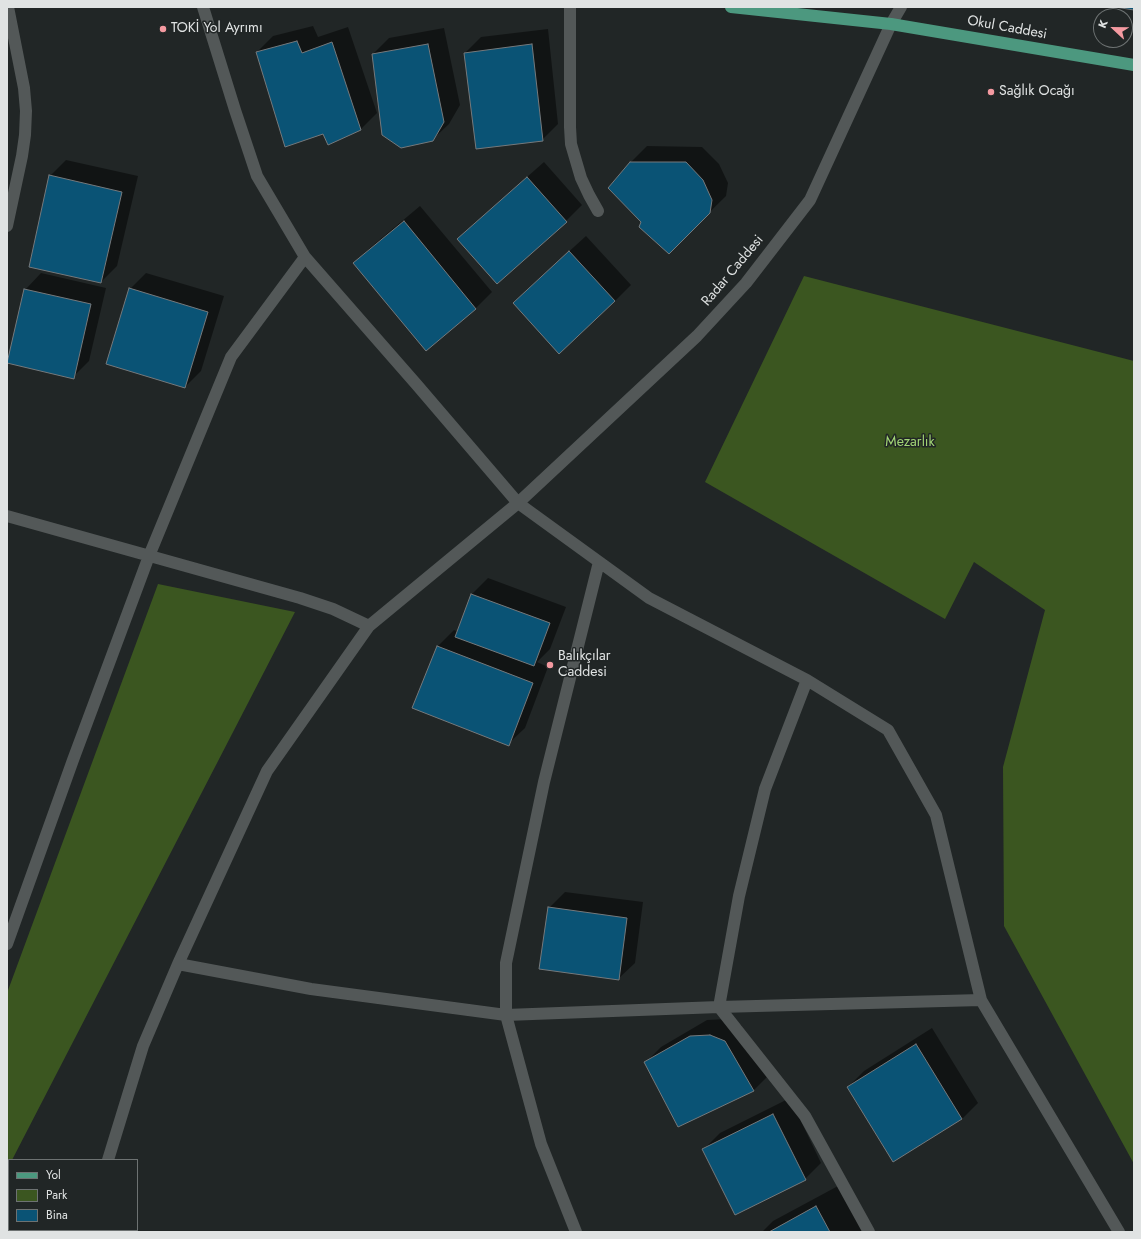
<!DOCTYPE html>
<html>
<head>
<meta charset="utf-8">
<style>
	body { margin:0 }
	#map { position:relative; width:1141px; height:1239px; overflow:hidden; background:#212626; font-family:Jost,sans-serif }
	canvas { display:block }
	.frame { position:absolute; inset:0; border:8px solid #e0e3e3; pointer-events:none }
	.legend { position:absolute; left:8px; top:1159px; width:130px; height:72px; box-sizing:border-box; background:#212626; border:1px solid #6d7272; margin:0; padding:5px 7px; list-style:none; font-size:12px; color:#e0e3e3 }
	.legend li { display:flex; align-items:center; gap:8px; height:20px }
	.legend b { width:20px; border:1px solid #6d7272 }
	.north { position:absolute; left:1093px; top:8px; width:40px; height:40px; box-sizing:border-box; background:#212626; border:1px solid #6d7272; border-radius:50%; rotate:292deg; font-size:11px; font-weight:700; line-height:16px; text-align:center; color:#e0e3e3 }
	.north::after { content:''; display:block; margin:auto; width:14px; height:18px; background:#f49aa1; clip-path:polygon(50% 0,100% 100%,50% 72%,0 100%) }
</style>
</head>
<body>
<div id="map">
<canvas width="1141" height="1239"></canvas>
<div class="frame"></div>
<ul class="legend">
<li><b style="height:5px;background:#4c987f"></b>Yol</li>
<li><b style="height:11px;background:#3b5620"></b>Park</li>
<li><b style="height:11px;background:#0a5375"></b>Bina</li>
</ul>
<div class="north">K</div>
</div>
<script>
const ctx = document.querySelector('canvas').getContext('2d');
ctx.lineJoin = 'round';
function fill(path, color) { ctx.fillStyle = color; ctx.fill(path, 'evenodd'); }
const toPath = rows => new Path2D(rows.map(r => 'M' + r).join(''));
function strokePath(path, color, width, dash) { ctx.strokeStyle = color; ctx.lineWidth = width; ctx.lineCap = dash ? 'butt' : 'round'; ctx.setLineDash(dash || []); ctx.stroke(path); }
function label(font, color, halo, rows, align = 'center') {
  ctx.font = font + ' Jost,sans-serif'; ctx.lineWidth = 3; ctx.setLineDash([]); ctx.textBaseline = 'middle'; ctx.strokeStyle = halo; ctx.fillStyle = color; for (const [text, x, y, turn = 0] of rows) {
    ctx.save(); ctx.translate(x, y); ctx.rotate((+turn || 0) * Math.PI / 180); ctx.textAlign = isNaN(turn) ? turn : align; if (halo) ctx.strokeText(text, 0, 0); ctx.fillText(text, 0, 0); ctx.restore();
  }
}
const green = toPath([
	[804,276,1134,361,1134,1164,1004,926,1003,767,1045,610,974,562,945,619,705,482],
	[158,584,295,612,12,1160,9,1160,9,1165,7,1169,7,993]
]);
const shadow = toPath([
	[313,26,318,37,348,27,377,113,361,129,328,144,323,133,257,52,273,36],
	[444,28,460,105,449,124,432,140,373,54,389,38],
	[548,29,558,124,542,140,465,53,481,37],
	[647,146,702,147,719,164,728,183,726,196,669,252,643,222,630,163],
	[66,160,138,176,117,266,101,282,50,176],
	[544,162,582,205,566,221,459,239,475,223],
	[420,206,492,292,476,308,426,349,355,263,371,247],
	[586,236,631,285,615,301,530,287],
	[41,273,106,288,89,361,73,377,25,290],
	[146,273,224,296,201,371,185,387,130,289],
	[488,578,566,607,550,649,537,662,548,667,525,728,508,744,414,708,438,646,454,630,458,632,472,594],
	[565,892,643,902,635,963,618,979,549,908],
	[726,1019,741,1025,770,1074,754,1090,679,1126,645,1063,661,1047,707,1020],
	[932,1028,978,1103,962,1119,848,1087,864,1071],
	[790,1098,821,1163,805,1179,704,1149,720,1133],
	[838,1186,863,1232,762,1232,773,1221]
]);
const building = toPath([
	[1115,7,1134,7,1134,10,1115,7],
	[297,41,302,53,332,42,361,130,328,145,323,134,285,147,256,52,297,41],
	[428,44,444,122,433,141,401,148,382,135,372,54,428,44],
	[532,44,543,141,476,149,464,53,532,44],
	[630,162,686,162,703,180,712,200,710,213,669,254,639,227,641,222,608,188,630,162],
	[49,175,122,192,101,283,29,267,49,175],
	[527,177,567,222,497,284,457,239,527,177],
	[404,221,476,309,426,351,353,263,404,221],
	[569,251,615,301,559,354,513,303,569,251],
	[129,288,208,312,185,388,106,364,129,288],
	[24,289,91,304,74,379,7,363,24,289],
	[471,594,550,623,534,666,455,637,471,594],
	[437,646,533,683,509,746,412,708,437,646],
	[548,907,627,918,619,980,539,969,548,907],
	[710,1035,725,1041,754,1091,678,1127,644,1062,690,1036,710,1035],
	[916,1044,962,1119,893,1162,847,1087,916,1044],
	[773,1114,806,1180,735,1215,702,1149,773,1114],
	[816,1206,830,1232,769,1232,816,1206]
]);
const minor = toPath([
	[203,7,235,110,257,176,305,257,417,385,518,503,649,598,807,680,888,730,936,815,981,1000,1119,1232],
	[570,7,570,127,571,144,581,178,589,195,598,211],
	[7,226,22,156,25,135,26,111,24,88,8,7],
	[7,516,300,598,333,609,369,626],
	[807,680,765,789,739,896,719,1007,805,1116,869,1232],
	[7,944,73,760,149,556,231,357,305,257],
	[178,964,311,989,506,1015,719,1007,981,1000],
	[108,1160,143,1046,178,964,267,771,369,626,518,503,697,336,746,283,810,200,891,24,901,7],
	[51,1232,53,1230],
	[91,1232,91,1230],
	[576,1232,541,1144,506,1015,506,963,544,782,599,562]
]);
const major = toPath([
	[731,7,891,24,1134,65]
]);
const markers = [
	[163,29,4,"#f49aa1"],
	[991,92,4,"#f49aa1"],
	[550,665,4,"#f49aa1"]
];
const streetNames = [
	["Okul Caddesi",1007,28,10],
	["Radar Caddesi",733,271,-50]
];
const poiNames = [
	["TOKİ Yol Ayrımı",171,29],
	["Sağlık Ocağı",999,92],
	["Balıkçılar",558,657],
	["Caddesi",558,673]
];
const parkNames = [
	["Mezarlık",910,443]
];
fill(green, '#3b5620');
fill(shadow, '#0007');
fill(building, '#0a5375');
strokePath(building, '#75797c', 1);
strokePath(minor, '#535858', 12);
strokePath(major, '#4c987f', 12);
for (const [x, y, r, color] of markers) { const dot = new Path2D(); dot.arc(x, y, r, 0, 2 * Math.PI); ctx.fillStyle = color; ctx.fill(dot); strokePath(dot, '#212626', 1.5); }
label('14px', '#e0e3e3', '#212626', streetNames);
label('14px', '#e0e3e3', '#212626', poiNames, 'left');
label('14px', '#a2d575', '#212626', parkNames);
</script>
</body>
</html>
